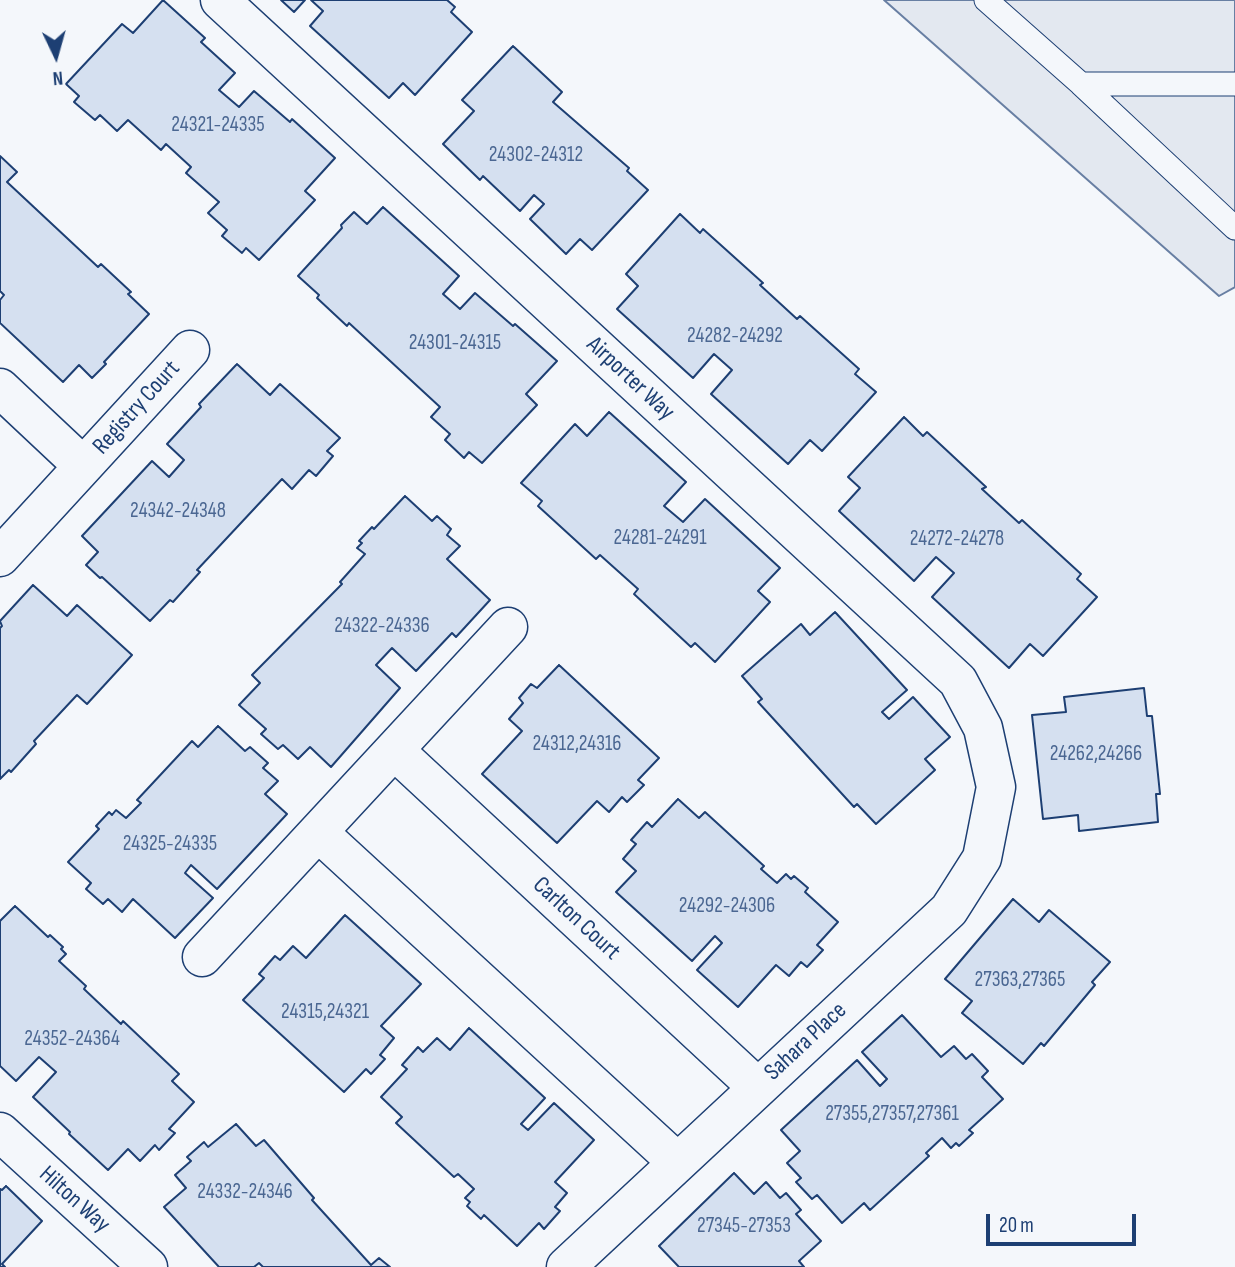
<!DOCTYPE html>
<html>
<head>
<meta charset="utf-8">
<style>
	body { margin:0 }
	#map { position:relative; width:1235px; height:1267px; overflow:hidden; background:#f4f7fb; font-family:"Sofia Sans Condensed",sans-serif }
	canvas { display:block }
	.north { position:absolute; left:21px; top:21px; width:70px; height:70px; -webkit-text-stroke:5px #f4f7fb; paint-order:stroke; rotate:175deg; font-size:19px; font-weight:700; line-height:28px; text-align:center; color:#1d3f73 }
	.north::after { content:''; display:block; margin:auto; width:24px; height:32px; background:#1d3f73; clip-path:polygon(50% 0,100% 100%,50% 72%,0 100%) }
	.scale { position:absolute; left:986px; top:1214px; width:150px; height:32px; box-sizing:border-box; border:4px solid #1d3f73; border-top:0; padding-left:9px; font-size:21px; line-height:24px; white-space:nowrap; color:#1d3f73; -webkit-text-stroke:5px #f4f7fb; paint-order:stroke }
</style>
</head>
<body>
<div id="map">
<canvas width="1235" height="1267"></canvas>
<div class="north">N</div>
<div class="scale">20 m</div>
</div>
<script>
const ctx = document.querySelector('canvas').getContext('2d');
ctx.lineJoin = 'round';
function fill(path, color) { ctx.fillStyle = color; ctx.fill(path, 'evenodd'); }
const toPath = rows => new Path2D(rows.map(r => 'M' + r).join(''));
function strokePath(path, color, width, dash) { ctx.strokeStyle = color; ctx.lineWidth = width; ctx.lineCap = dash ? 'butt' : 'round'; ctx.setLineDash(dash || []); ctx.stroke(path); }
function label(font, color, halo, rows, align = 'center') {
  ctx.font = font + ' "Sofia Sans Condensed",sans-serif'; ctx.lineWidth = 5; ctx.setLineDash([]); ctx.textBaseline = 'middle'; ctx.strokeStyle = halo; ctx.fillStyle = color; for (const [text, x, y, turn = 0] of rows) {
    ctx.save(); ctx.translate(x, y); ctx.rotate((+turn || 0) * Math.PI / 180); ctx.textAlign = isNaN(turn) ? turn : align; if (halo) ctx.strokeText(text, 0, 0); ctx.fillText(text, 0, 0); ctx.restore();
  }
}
const parking = toPath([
	[884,0,1235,0,1235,287,1219,296,884,0]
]);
const building = toPath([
	[163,0,205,38,201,42,235,73,219,90,239,107,254,91,290,122,292,119,335,158,305,191,315,200,259,260,246,248,242,253,222,236,227,230,208,213,219,202,186,173,191,167,166,144,161,150,128,120,117,131,100,115,95,120,74,102,79,96,66,84,122,24,133,33,163,0],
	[281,0,305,0,294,12,281,0],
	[311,0,447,0,455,7,451,12,472,32,415,95,403,83,389,98,310,26,323,11,311,0],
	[513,46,562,92,553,102,629,168,627,171,648,190,592,250,580,239,566,254,530,219,544,204,534,195,520,211,483,176,480,180,443,144,474,111,462,100,513,46],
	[0,156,17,172,7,182,98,267,101,264,131,292,128,294,149,314,104,362,106,364,92,378,79,365,63,382,0,323,0,300,4,295,0,291,0,156],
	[383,207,459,276,443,294,460,309,475,293,513,326,515,324,557,361,526,394,537,405,482,463,469,452,464,458,445,440,450,434,431,417,440,407,349,323,347,326,317,298,319,295,298,276,342,228,341,225,354,212,367,224,383,207],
	[680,214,700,233,703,229,763,283,760,285,797,319,800,316,859,369,855,374,876,392,822,451,810,440,788,464,711,394,732,370,714,354,693,378,617,309,638,286,626,274,680,214],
	[237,364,270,395,280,384,340,438,327,451,333,456,316,476,309,470,292,489,282,479,197,570,200,572,173,602,170,600,150,621,102,577,100,578,86,565,98,552,82,536,152,461,169,477,184,460,167,444,201,407,199,404,237,364],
	[609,412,686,482,664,506,683,522,705,499,780,568,758,591,770,602,715,662,695,643,691,647,634,594,638,589,600,555,596,559,538,506,542,501,521,483,575,424,587,436,609,412],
	[904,417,923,436,927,432,986,487,982,489,1019,523,1022,520,1081,574,1077,579,1097,597,1043,656,1030,644,1009,668,932,597,954,573,936,557,914,581,839,511,860,488,848,477,904,417],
	[405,496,432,521,437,516,451,529,447,535,460,546,447,559,490,600,456,637,452,633,416,671,392,648,376,665,400,688,331,767,310,747,298,759,283,745,278,749,261,734,266,729,239,705,260,683,252,675,342,584,340,582,365,554,357,548,362,543,359,541,372,527,374,529,405,496],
	[33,585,67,616,77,605,132,655,87,704,77,695,34,741,36,744,11,772,9,770,0,779,0,628,2,626,0,621,33,585],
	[835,612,907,690,882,712,889,719,913,697,950,737,925,759,935,770,876,824,857,804,854,807,758,702,762,699,742,676,801,624,810,635,835,612],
	[559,665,659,758,638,780,644,785,627,802,622,797,609,812,597,801,557,843,482,774,522,731,509,719,523,703,519,698,531,684,537,688,559,665],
	[1144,688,1147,716,1152,716,1160,794,1156,794,1158,822,1079,831,1078,815,1043,819,1032,715,1066,712,1064,697,1144,688],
	[218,726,245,751,250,747,268,763,263,768,278,781,265,794,287,814,217,889,191,865,185,873,213,898,175,938,133,899,122,912,108,899,103,904,86,889,91,883,68,862,99,829,96,826,109,812,112,815,116,810,126,818,141,803,137,800,192,741,198,747,218,726],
	[678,799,699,818,705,812,764,866,761,869,777,883,786,874,791,879,794,876,808,888,805,892,838,922,817,945,823,950,807,967,801,962,789,976,776,965,738,1007,697,970,722,943,715,936,692,961,616,892,636,871,623,859,636,844,631,840,647,822,652,827,678,799],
	[1013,899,1039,922,1049,910,1110,962,1092,982,1095,985,1044,1046,1041,1043,1023,1064,962,1013,972,1001,945,979,1013,899],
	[15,906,48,937,50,935,63,947,61,949,66,954,59,961,86,986,84,989,121,1024,123,1021,179,1074,172,1081,194,1102,169,1129,175,1133,159,1150,155,1145,140,1161,128,1149,108,1170,69,1134,70,1132,33,1097,56,1072,39,1057,16,1081,0,1066,0,921,15,906],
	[345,915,421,984,381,1026,394,1038,380,1055,385,1059,371,1074,366,1069,344,1092,243,1000,264,978,259,974,275,956,280,960,293,946,306,958,345,915],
	[902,1015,941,1057,954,1046,966,1059,972,1054,988,1071,982,1077,1003,1099,969,1130,973,1133,959,1146,956,1143,951,1148,942,1138,926,1153,929,1156,870,1210,864,1203,842,1223,817,1195,812,1199,796,1182,801,1178,787,1163,800,1151,781,1130,857,1060,880,1086,887,1079,862,1052,902,1015],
	[469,1028,545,1098,521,1124,528,1130,554,1103,594,1140,555,1182,567,1193,555,1207,560,1211,544,1229,539,1223,517,1246,484,1215,481,1219,467,1206,470,1202,465,1198,474,1189,458,1174,454,1177,396,1123,402,1117,381,1097,407,1069,402,1065,418,1047,423,1052,437,1038,450,1050,469,1028],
	[236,1124,256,1146,264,1140,314,1198,312,1200,371,1265,379,1258,390,1267,263,1267,259,1263,254,1267,219,1267,164,1207,186,1188,175,1175,191,1161,187,1157,204,1142,208,1147,236,1124],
	[734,1173,754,1194,766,1182,780,1198,786,1193,801,1210,796,1214,821,1241,799,1261,804,1267,679,1267,659,1246,734,1173],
	[6,1186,42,1221,2,1264,5,1267,0,1267,0,1189,2,1190,6,1186]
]);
const service = toPath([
	[986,0,1081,84,1235,84],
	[1081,84,1235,228]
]);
const minor = toPath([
	[220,0,958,681,983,728,996,787,982,858,949,910,566,1267],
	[0,388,83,466],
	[0,557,190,350],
	[394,750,757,1087],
	[318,832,677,1162],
	[202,957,508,627],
	[0,1132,148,1267]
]);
const numberNames = [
	["24321-24335",218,126],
	["24302-24312",536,156],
	["24282-24292",735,337],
	["24301-24315",455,344],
	["24342-24348",178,512],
	["24281-24291",660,539],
	["24272-24278",957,540],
	["24322-24336",382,627],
	["24312,24316",577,745],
	["24262,24266",1096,755],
	["24325-24335",170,845],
	["24292-24306",727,907],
	["27363,27365",1020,981],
	["24315,24321",325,1013],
	["24352-24364",72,1040],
	["27355,27357,27361",892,1115],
	["24332-24346",245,1193],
	["27345-27353",744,1227]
];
const streetNames = [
	["Airporter Way",630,379,43],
	["Registry Court",137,408,-48],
	["Carlton Court",576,919,43],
	["Sahara Place",806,1042,-43],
	["Hilton Way",74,1200,42]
];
fill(parking, '#e3e8f0');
strokePath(parking, '#687fa3', 2);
fill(building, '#d5e0f0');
strokePath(building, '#1d3f73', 2);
strokePath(service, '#1d3f73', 25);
strokePath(minor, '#1d3f73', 41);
strokePath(service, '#f4f7fb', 23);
strokePath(minor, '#f4f7fb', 38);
label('21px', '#4b6792', null, numberNames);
label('24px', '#1d3f73', '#f4f7fb', streetNames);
</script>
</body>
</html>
